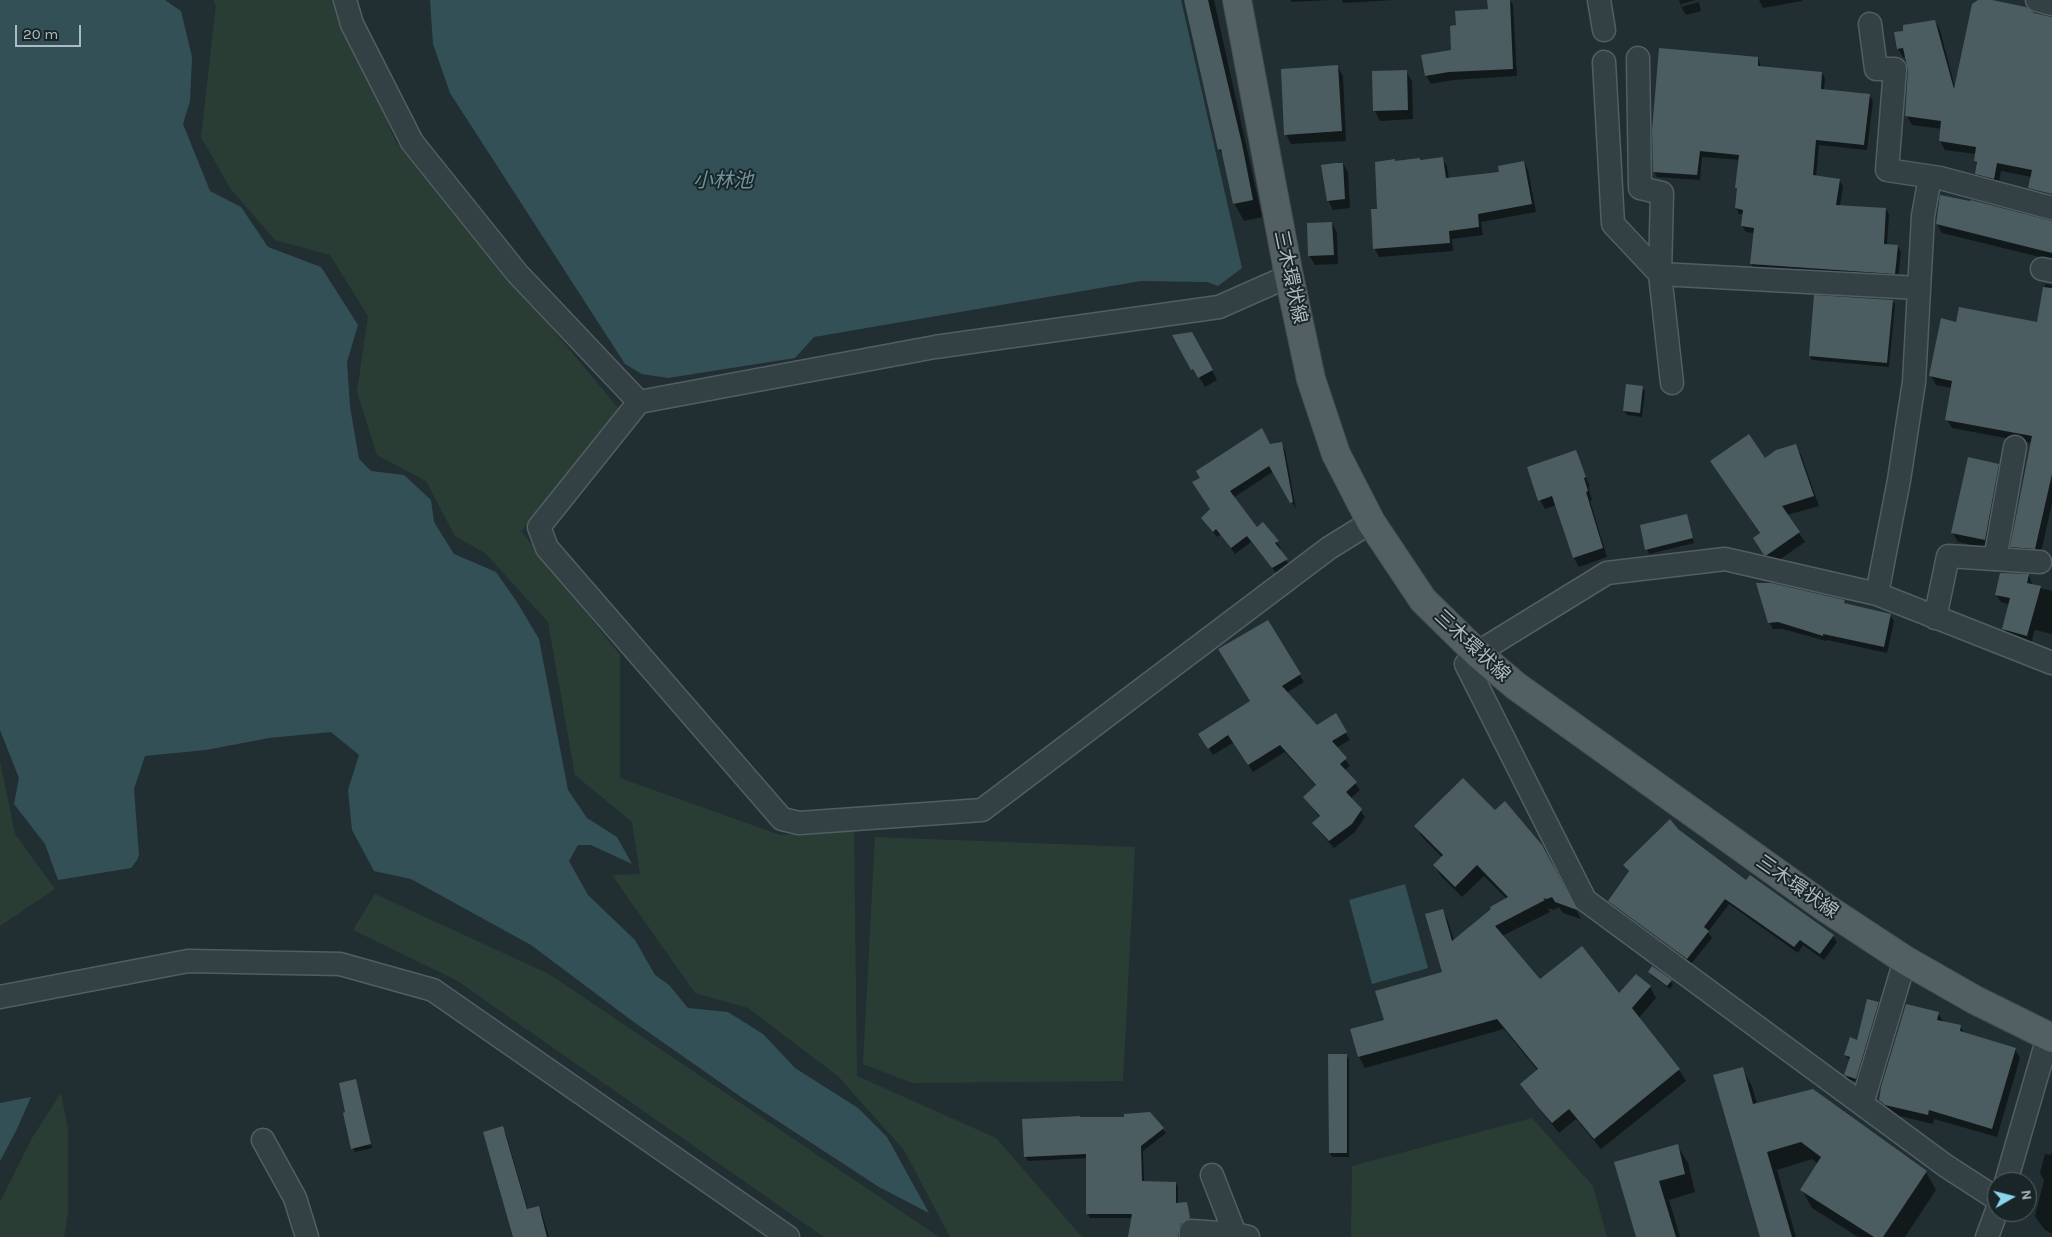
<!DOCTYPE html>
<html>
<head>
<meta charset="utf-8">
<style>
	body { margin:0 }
	#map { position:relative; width:2052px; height:1237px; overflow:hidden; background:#212f33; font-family:Karla,sans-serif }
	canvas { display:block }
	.north { position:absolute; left:1987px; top:1172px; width:50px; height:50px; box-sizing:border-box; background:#1a2528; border:1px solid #556165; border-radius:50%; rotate:82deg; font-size:14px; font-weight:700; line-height:20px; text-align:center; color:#aebcc1 }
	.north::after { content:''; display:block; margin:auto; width:18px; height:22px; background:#88d5ec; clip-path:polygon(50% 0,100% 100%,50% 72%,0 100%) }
	.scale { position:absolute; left:15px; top:25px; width:66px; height:22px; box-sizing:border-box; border:2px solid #aebcc1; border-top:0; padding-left:6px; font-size:15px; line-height:18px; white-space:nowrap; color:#aebcc1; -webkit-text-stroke:4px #1a2528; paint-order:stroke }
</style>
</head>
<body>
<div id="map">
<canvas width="2052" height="1237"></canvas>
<div class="north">N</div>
<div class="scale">20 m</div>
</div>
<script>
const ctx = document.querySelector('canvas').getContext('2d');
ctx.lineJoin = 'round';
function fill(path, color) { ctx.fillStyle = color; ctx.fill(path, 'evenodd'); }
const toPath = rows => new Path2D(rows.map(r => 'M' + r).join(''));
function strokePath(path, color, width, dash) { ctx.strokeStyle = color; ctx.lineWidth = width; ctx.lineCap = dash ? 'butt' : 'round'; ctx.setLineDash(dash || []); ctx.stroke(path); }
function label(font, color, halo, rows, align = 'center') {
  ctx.font = font + ' Karla,"Noto Sans JP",sans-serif'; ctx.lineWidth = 4; ctx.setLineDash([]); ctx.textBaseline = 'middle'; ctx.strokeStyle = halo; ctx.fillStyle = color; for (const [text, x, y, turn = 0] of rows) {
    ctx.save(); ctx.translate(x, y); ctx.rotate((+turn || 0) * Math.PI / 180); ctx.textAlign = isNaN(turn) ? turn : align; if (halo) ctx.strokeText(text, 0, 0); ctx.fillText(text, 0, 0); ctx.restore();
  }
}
const green = toPath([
	[213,0,334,0,396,142,619,409,521,531,620,655,620,778,780,835,854,831,857,1076,996,1138,1082,1237,950,1237,904,1150,838,1076,748,1008,695,993,612,875,640,874,632,822,575,775,548,622,485,553,455,536,426,481,377,455,357,392,368,316,330,255,275,240,230,188,201,137,216,6],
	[0,761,15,834,55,889,0,926],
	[875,837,1135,847,1123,1081,912,1083,863,1064],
	[375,894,549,974,939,1237,824,1237,456,980,353,930],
	[61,1093,68,1129,68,1213,64,1237,0,1237,0,1202,32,1138],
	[1532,1118,1593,1186,1607,1237,1351,1237,1352,1166]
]);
const water = toPath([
	[0,0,165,0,181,11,192,57,190,101,183,124,210,191,241,207,268,247,321,267,358,325,347,362,350,407,359,459,371,471,404,475,431,500,434,522,454,554,496,572,517,602,539,639,568,790,587,818,617,837,632,864,591,845,578,845,569,861,588,895,635,940,655,975,669,985,688,1008,728,1012,763,1034,795,1068,858,1108,887,1137,929,1213,879,1187,744,1099,631,1020,531,945,411,879,374,871,352,830,348,790,359,755,331,732,269,738,206,750,145,756,134,789,139,855,137,860,131,868,58,880,45,844,14,804,19,778,0,730],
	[430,0,1181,0,1242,268,1218,286,1207,282,1141,281,814,337,795,358,668,378,642,374,625,364,450,93,433,44],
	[1405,884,1428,968,1372,984,1349,900],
	[31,1097,17,1129,0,1161,0,1103]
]);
const shadow = toPath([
	[1185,0,1214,0,1262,217,1244,221,1234,203,1224,158,1219,149],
	[1290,0,1331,0,1292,2],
	[1342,0,1394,0,1343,3],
	[1489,0,1510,0,1513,5,1517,76,1453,80,1431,84,1426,76,1423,56,1452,51,1489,10],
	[1679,0,1696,0,1681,4,1681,6],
	[1759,0,1802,0,1802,1,1763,8],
	[1980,0,2052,17,2052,184,2036,178,2001,171,1998,187,1982,182,1977,174,1978,166,1975,161,1976,154,1945,150,1940,141,1942,129,1912,125,1907,116,1909,69,1907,57,1903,57,1898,49,1905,32,1935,21,1940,30,1955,88],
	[1699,2,1701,11,1686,15,1681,7],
	[1758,58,1761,67,1822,73,1825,79,1824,90,1869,95,1873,101,1867,150,1819,145,1816,177,1839,180,1843,186,1840,206,1886,209,1889,215,1887,245,1898,246,1901,252,1898,279,1755,270,1751,264,1754,233,1746,232,1742,226,1744,214,1739,214,1736,208,1738,191,1736,187,1740,160,1702,157,1700,180,1657,177,1654,171],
	[1337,66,1343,76,1346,141,1291,144,1286,134],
	[1406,71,1412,81,1413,119,1380,121,1375,111,1373,73],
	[1442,158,1447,166,1449,179,1500,173,1524,162,1528,170,1536,212,1481,222,1483,235,1452,239,1453,251,1379,257,1375,249,1378,210,1395,162],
	[1343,163,1348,172,1350,208,1333,210,1328,200,1322,166],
	[2052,222,2052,260,1942,233,1937,224],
	[1332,223,1337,233,1338,264,1315,265,1309,255],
	[2045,284,2052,285,2052,503,2040,557,2017,555,2012,547,2032,443,1952,428,1947,420,1952,388,1936,385,1931,376,1957,323,2038,324],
	[1893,301,1895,305,1889,367,1812,360,1810,356],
	[1174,336,1197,343,1217,380,1205,387,1199,377,1198,378],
	[1642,387,1645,391,1642,417,1627,415,1624,411],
	[1281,444,1285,450,1296,509,1274,471,1233,498,1256,529,1263,524,1281,548,1279,550,1290,566,1277,574,1251,542,1235,554,1221,534,1217,537,1203,518,1270,445],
	[1795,445,1801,455,1819,506,1787,515,1805,542,1773,564,1760,548,1760,534,1712,462,1765,460],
	[1575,451,1590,487,1588,487,1592,500,1590,501,1607,557,1579,567,1574,558,1556,505,1545,509,1540,500],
	[1998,465,2003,475,1990,549,1958,542,1952,532],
	[1686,515,1694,543,1649,554,1647,549],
	[2001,574,2029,576,2033,586,2052,591,2052,634,2035,630,2031,643,2008,636,2004,628,2010,605,2001,602,1996,595],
	[1844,601,1846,604,1890,615,1894,621,1887,653,1827,640,1826,641,1783,629,1773,629,1769,622],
	[1267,622,1304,682,1286,693,1316,726,1335,715,1350,740,1336,748,1350,766,1345,770,1360,790,1351,798,1365,817,1355,832,1334,848,1318,830,1314,823,1320,818,1305,798,1317,787,1285,752,1253,772,1234,742,1213,755,1204,742,1251,702],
	[1495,812,1548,857,1581,919,1563,913,1559,907,1554,910,1548,908,1550,912,1502,936,1540,981,1619,995,1650,987,1656,998,1638,1019,1679,1070,1686,1081,1601,1149,1576,1119,1559,1133,1528,1095,1522,1084,1538,1071,1504,1029,1365,1068,1359,1057,1352,1030,1385,1020,1444,973,1442,910,1448,921,1454,941,1507,899,1484,876,1462,897,1441,876,1434,865,1442,857,1422,837,1416,826],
	[1678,830,1747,882,1833,936,1837,942,1824,960,1803,945,1798,953,1729,904,1708,932,1712,938,1691,964,1613,907,1609,901,1629,872,1625,865],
	[1649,972,1671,981,1673,985,1670,989,1652,976],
	[1878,1003,1881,1007,1858,1082,1848,1079,1846,1075,1850,1060,1845,1055,1858,1041],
	[1938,1013,1944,1023,1960,1026,1965,1034,2015,1049,2020,1058,1997,1137,1934,1119,1933,1124,1891,1114,1886,1110,1880,1100],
	[1346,1055,1349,1059,1349,1157,1332,1157,1330,1153],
	[1742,1069,1752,1086,1757,1104,1926,1172,1936,1190,1905,1237,1858,1237,1812,1208,1802,1190,1818,1164,1812,1159,1777,1170,1796,1237,1761,1237],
	[356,1080,372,1148,355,1152,353,1148,346,1113],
	[1150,1114,1166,1133,1143,1151,1144,1182,1176,1183,1178,1187,1178,1204,1186,1203,1191,1223,1182,1228,1180,1237,1130,1237,1132,1218,1090,1218,1088,1214,1088,1158,1028,1161,1025,1157,1126,1119],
	[502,1128,506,1134,528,1210,538,1207,542,1214,549,1237,515,1237],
	[1677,1145,1688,1163,1695,1192,1669,1200,1680,1237,1637,1237,1616,1163],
	[2052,1149,2052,1234,2044,1229,2035,1216,2044,1180,2040,1173,2045,1154,2051,1155]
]);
const building = toPath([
	[1184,0,1208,0,1242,144,1253,200,1233,204,1221,149,1218,150],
	[1487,0,1510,0,1513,69,1449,72,1425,76,1421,55,1451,50,1450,26,1456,25,1455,11,1488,9],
	[1978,0,1992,0,2026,7,2034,13,2052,17,2052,194,2028,188,2032,170,1997,163,1994,179,1975,174,1977,162,1974,161,1976,147,1939,141,1941,121,1905,116,1908,70,1903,48,1897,49,1894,32,1903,31,1903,25,1935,20,1954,89,1972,4],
	[1659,48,1758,57,1758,66,1822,72,1821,89,1870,94,1864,145,1816,140,1813,175,1840,179,1836,205,1886,208,1884,244,1898,245,1895,274,1750,264,1754,228,1741,226,1743,210,1735,208,1737,188,1735,188,1739,155,1700,151,1697,175,1653,172,1652,130],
	[1338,65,1342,131,1284,135,1281,69],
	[1407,70,1408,110,1373,111,1372,71],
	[1443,157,1446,178,1499,172,1498,166,1524,161,1532,204,1478,214,1479,227,1449,231,1450,243,1373,249,1371,209,1377,209,1375,162,1395,159,1395,161,1420,158,1420,160],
	[1335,163,1343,163,1345,199,1327,201,1321,165],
	[1940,195,1970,201,1971,200,2052,221,2052,253,1936,224],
	[1332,222,1334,255,1308,256,1307,223],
	[2043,287,2052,288,2052,474,2035,549,2010,547,2032,436,1945,420,1952,381,1929,376,1941,318,1956,322,1959,307,2037,322],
	[1814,295,1893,300,1887,363,1809,356],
	[1192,332,1213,370,1198,378,1193,369,1191,370,1172,335],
	[1626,384,1643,386,1640,413,1623,411],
	[1262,428,1270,444,1282,442,1293,502,1290,503,1269,466,1230,491,1257,527,1263,522,1279,541,1275,543,1288,559,1272,568,1247,536,1231,548,1216,529,1213,532,1201,518,1210,509,1192,482,1200,478,1196,471],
	[1749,434,1765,458,1776,450,1796,444,1814,496,1782,506,1800,532,1767,555,1764,555,1753,538,1760,533,1710,461],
	[1576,450,1586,477,1584,478,1588,491,1586,492,1603,548,1573,558,1552,496,1538,501,1527,467],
	[1968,457,1999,464,1985,540,1951,533],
	[1687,514,1693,538,1645,550,1640,525],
	[2000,573,2029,574,2027,583,2041,586,2027,636,2002,629,2010,598,1995,595],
	[1756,583,1771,583,1845,600,1844,603,1891,614,1884,647,1823,634,1823,636,1778,622,1768,623],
	[1268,620,1301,674,1282,686,1317,725,1336,713,1347,732,1332,741,1347,758,1340,764,1357,782,1346,792,1362,809,1352,824,1329,841,1312,823,1320,816,1303,797,1316,785,1280,745,1248,765,1228,735,1208,749,1198,734,1250,701,1218,649],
	[1463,778,1495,810,1505,801,1542,845,1577,910,1555,902,1552,897,1547,899,1543,898,1545,900,1495,926,1540,979,1582,946,1619,993,1636,974,1651,986,1632,1008,1680,1069,1594,1139,1569,1109,1552,1123,1538,1107,1520,1084,1538,1069,1497,1019,1358,1057,1350,1029,1384,1020,1375,991,1442,972,1425,914,1443,909,1452,941,1491,909,1490,907,1508,897,1477,865,1455,887,1433,865,1443,855,1414,826],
	[1670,819,1678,829,1746,880,1750,875,1834,935,1820,954,1800,940,1794,947,1725,899,1704,927,1709,931,1687,959,1608,901,1629,871,1623,865],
	[1652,966,1672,980,1667,986,1648,972],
	[1867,999,1879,1002,1856,1079,1844,1075,1850,1057,1844,1055,1850,1037,1857,1040],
	[1906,1004,1939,1012,1937,1020,1961,1025,1960,1031,2016,1048,1992,1129,1929,1110,1928,1115,1885,1105,1879,1100,1881,1087],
	[1328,1054,1347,1054,1347,1153,1329,1153],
	[1743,1067,1753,1104,1813,1089,1927,1171,1883,1237,1874,1237,1800,1190,1821,1157,1801,1142,1767,1152,1792,1237,1760,1237,1713,1075],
	[356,1079,371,1144,351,1149,343,1113,345,1112,339,1083],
	[1150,1112,1164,1128,1141,1146,1142,1181,1176,1182,1176,1203,1187,1202,1190,1218,1180,1224,1178,1237,1128,1237,1132,1214,1086,1214,1086,1154,1024,1157,1022,1119,1080,1116,1080,1117,1124,1117,1124,1114],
	[503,1126,527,1209,539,1206,547,1237,513,1237,483,1132],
	[1678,1144,1685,1174,1659,1181,1676,1237,1636,1237,1614,1162]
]);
const minor = toPath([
	[345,0,352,24,412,142,517,273,639,402],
	[1599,0,1604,30],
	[2037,0,2052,4],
	[1870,24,1876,69,1895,69,1887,170,1940,178,2052,208],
	[1638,58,1640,188,1662,193,1660,274,1672,383],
	[1604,62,1613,224,1660,274,1919,288],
	[2042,269,2052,271],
	[1289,276,1219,307,935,347,639,402,539,527,547,548,782,819,799,823,982,810,1329,548,1371,522],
	[1995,559,2015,447],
	[1877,594,1899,480,1914,382,1923,216,1930,177],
	[1935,618,1948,556,2040,562],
	[0,997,188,961,340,964,433,990,788,1237],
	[1862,1104,1905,960],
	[263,1140,295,1198,307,1237],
	[1212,1175,1235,1234,1248,1237],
	[2006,1182,2048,1037],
	[1997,1199,1946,1166,1585,900,1466,664,1477,653,1607,573,1725,559,1877,594,2052,663],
	[1191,1237,1191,1231,1235,1234],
	[1987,1237,1997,1210]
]);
const major = toPath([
	[1237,0,1289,276,1311,379,1336,454,1371,522,1423,600,1477,653,1516,686,1826,908,1905,960,1975,1000,2052,1038]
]);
const streetNames = [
	["三木環状線",1290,277,78],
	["三木環状線",1472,646,43],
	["三木環状線",1797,887,35]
];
const waterNames = [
	["小林池",723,181]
];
fill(green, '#2a3d35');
fill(water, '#345057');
fill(shadow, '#0007');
fill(building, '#4c5d62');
strokePath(minor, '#515e62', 25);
strokePath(major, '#404c50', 30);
strokePath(minor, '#344144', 22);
strokePath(major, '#526064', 28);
label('19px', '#aebcc1', '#1a2528', streetNames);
label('italic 20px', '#6a939d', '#1a2528', waterNames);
</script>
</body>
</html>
